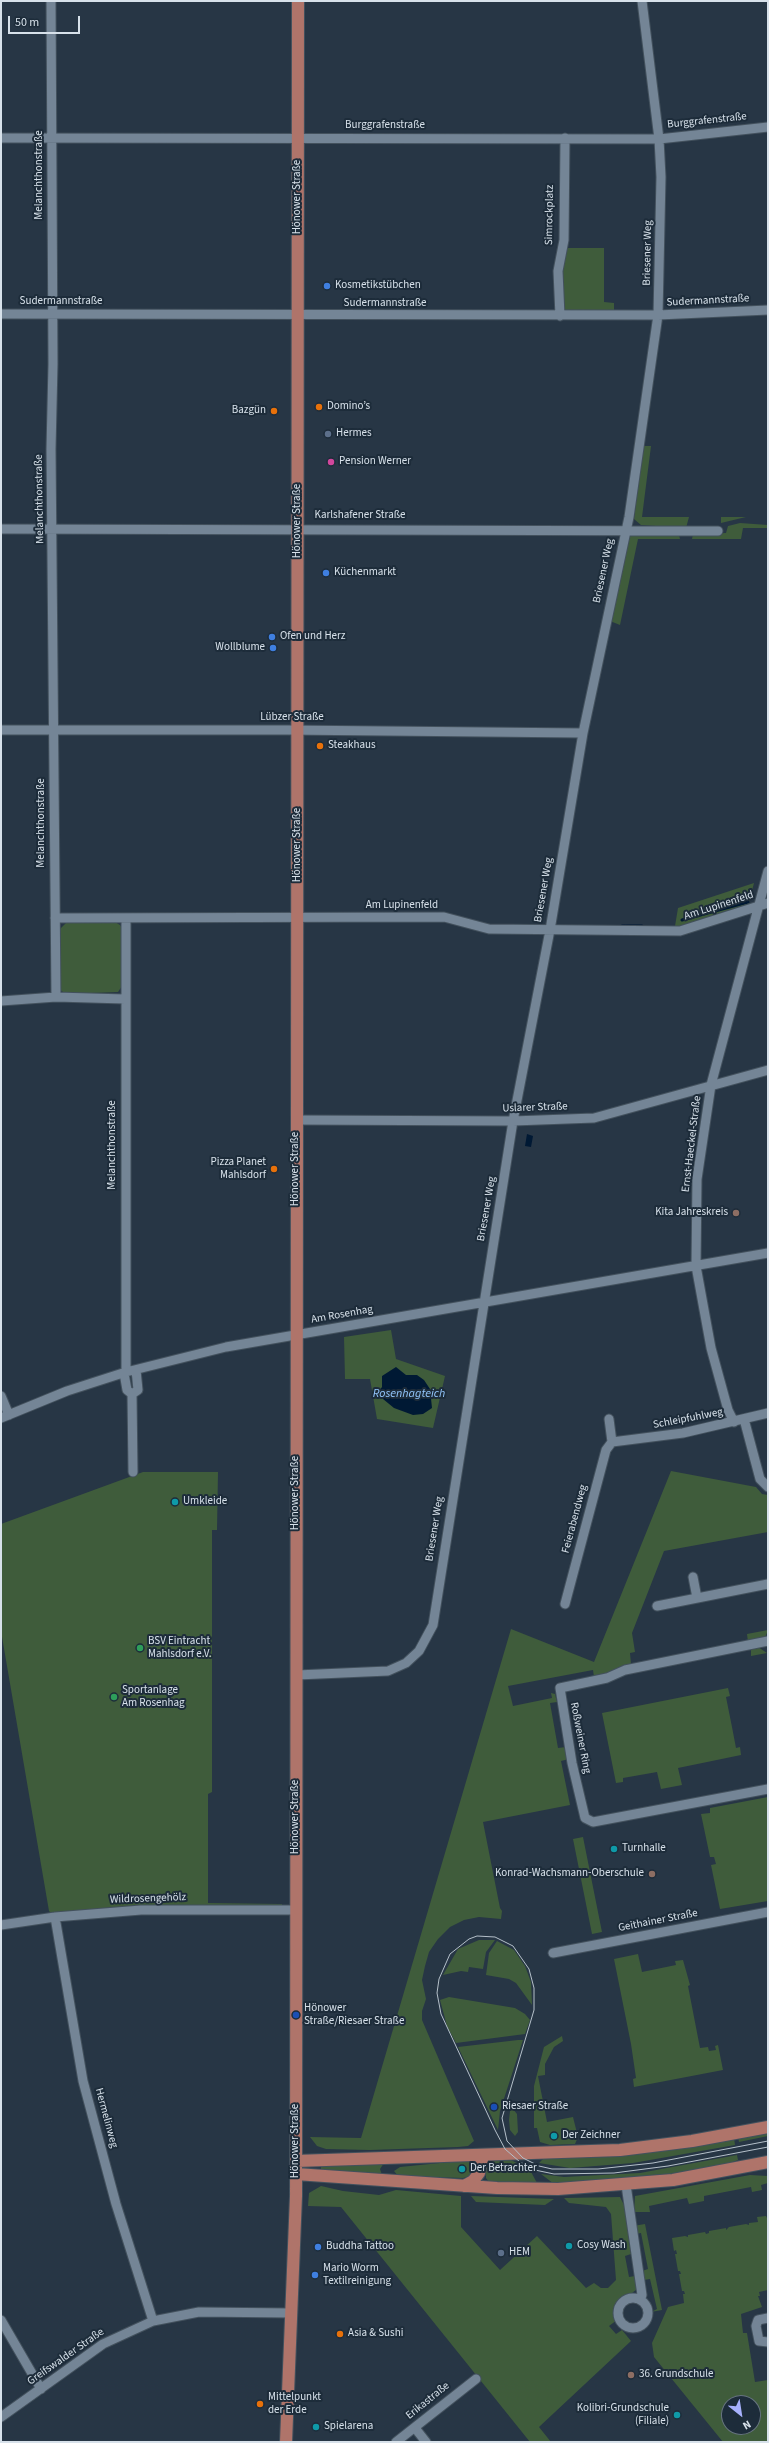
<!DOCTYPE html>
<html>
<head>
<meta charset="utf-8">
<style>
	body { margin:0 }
	#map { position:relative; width:769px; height:2443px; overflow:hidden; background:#273645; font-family:"Source Sans 3",sans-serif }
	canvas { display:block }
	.frame { position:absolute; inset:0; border:2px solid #d7e1ea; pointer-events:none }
	.north { position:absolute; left:721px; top:2395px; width:40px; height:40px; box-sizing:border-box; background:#1d2c3a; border:1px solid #677480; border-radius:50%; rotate:150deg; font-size:11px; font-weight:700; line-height:16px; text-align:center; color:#d7e1ea }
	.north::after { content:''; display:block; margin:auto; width:14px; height:18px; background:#a7b1fc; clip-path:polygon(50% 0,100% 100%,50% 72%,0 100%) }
	.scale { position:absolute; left:8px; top:16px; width:72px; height:18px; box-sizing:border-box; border:2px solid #d7e1ea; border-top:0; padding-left:5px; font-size:12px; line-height:14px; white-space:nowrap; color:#d7e1ea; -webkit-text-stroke:3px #1d2c3a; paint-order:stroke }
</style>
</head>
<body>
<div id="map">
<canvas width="769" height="2443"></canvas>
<div class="frame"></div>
<div class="north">N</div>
<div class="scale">50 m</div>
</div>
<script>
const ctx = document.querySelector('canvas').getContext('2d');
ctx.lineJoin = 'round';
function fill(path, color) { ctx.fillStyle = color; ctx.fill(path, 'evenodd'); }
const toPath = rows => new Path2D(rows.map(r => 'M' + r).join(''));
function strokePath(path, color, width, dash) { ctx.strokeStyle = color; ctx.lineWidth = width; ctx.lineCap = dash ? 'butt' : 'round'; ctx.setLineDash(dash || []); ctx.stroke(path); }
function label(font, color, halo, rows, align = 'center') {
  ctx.font = font + ' "Source Sans 3",sans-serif'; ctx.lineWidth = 4; ctx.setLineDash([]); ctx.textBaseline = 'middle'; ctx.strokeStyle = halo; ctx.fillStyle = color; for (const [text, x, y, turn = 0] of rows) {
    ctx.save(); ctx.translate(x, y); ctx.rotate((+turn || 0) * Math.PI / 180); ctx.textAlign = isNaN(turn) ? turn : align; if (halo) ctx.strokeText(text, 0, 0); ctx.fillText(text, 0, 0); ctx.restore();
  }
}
const green = toPath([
	[565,248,604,248,604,302,614,303,614,311,564,311,562,269],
	[643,446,651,446,642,517,689,517,686,528,641,525,634,519],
	[721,517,746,517,721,523],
	[740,523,768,525,768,528,743,528,741,539,692,539,693,534,726,533,728,526],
	[634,534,679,535,680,539,638,539,620,625,610,621,629,537],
	[754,883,748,906,676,928,675,926,678,908],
	[67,922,115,922,120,925,123,930,122,986,118,992,66,994,60,990,59,930],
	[391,1330,396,1359,445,1376,433,1428,377,1419,370,1379,345,1379,344,1337],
	[671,1471,756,1487,762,1494,768,1495,768,1532,664,1551,632,1633,635,1652,630,1653,631,1664,606,1675,594,1677,593,1670,508,1686,513,1706,552,1698,551,1693,555,1694,557,1702,550,1703,558,1748,566,1747,569,1759,561,1761,570,1805,483,1822,500,1908,502,1911,501,1919,479,1917,464,1920,450,1927,438,1939,429,1952,425,1966,422,1980,426,1999,422,2011,422,2020,474,2141,468,2146,458,2147,370,2150,326,2149,317,2146,310,2137,361,2138,511,1629,594,1662],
	[143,1472,218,1472,217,1530,212,1530,212,1792,208,1794,208,1903,282,1904,282,1906,131,1907,51,1913,49,1911,1,1631,1,1524],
	[768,1630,765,1638,748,1642,747,1634],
	[758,1647,767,1653,751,1656,751,1648],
	[728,1688,730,1696,726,1697,732,1727,736,1748,740,1747,741,1755,678,1768,682,1785,661,1789,657,1772,623,1778,623,1782,616,1783,602,1713],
	[768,1797,768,1901,720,1909,711,1865,716,1864,714,1857,710,1857,701,1814,710,1813,710,1808],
	[583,1837,602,1932,592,1934,573,1839],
	[479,1940,495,1940,486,1952,483,1969,469,1967,468,1972,461,1971,443,1975,458,1949],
	[497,1941,514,1950,525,1966,531,1982,532,2005,516,1983,509,1979,486,1975,489,1953],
	[638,1954,642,1972,676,1965,675,1961,683,1960,690,1985,688,1986,700,2048,708,2047,709,2051,716,2050,715,2046,718,2045,723,2070,634,2087,633,2079,636,2078,631,2044,614,1959],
	[449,1997,515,2008,525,2014,530,2020,525,2034,456,2043,447,2026,440,2000],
	[562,2036,563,2041,554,2047,545,2064,545,2075,538,2076,547,2122,573,2117,578,2137,575,2144,550,2145,540,2142,537,2128,534,2128,534,2086,544,2047],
	[518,2040,523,2040,500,2111,498,2130,458,2047],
	[513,2109,517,2114,518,2132,515,2136,510,2130,509,2120,510,2111],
	[768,2131,768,2136,739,2142,738,2137],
	[734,2138,735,2145,633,2163,570,2168,539,2163,544,2158],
	[737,2155,738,2160,730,2163,674,2175,554,2184,541,2174,564,2177,640,2173],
	[493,2160,511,2160,530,2170,537,2183,489,2182,486,2178,486,2165],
	[460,2161,473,2161,478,2167,470,2176,463,2178,398,2176,394,2171,400,2167],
	[384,2163,380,2169,382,2175,321,2170,321,2165],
	[750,2175,768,2176,768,2183,761,2185,762,2190,752,2192,751,2187,704,2196,704,2201,689,2204,687,2198,649,2206,650,2212,634,2212,635,2196],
	[321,2186,343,2191,379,2195,396,2190,461,2196,461,2227,500,2270,537,2236,586,2288,594,2283,601,2288,608,2288,616,2280,611,2214,606,2207,569,2203,564,2198,620,2197,625,2207,631,2254,625,2256,629,2277,635,2276,637,2289,621,2302,616,2312,617,2320,609,2326,616,2334,622,2330,631,2341,539,2427,551,2442,530,2442,341,2207,308,2206,309,2193],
	[471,2196,554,2199,545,2205,476,2202],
	[766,2216,768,2220,768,2290,759,2292,760,2296,758,2296,762,2307,741,2314,743,2333,747,2333,755,2382,768,2380,768,2442,723,2442,654,2357,652,2343,668,2307,684,2303,683,2294,685,2294,684,2291,682,2291,679,2274,681,2274,680,2271,678,2271,675,2254,677,2254,676,2250,674,2251,672,2238,685,2236,688,2237,688,2235,705,2232,706,2234,709,2233,709,2231,726,2228,726,2230,729,2227,746,2224,749,2225,749,2223,758,2222,757,2217],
	[729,2403,753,2403,753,2427,729,2427],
	[645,2224,662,2310,651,2312,657,2309,650,2279,644,2280,642,2271,648,2269,641,2233,635,2234,633,2226]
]);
const water = toPath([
	[527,1134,533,1136,531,1147,525,1146],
	[396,1367,406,1375,417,1375,424,1380,430,1389,432,1408,423,1414,413,1415,394,1408,383,1399,379,1391,382,1387,382,1376]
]);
const stream = toPath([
	[682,920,748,902],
	[622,926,642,926]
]);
const minor = toPath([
	[51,1,53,364,51,449,56,997],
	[1,138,659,139,768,127],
	[1,314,658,315,768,310],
	[560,316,558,271,564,240,565,138],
	[1,529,718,531],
	[1,730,287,730,583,733],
	[55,918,444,917,489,929,680,931,768,903],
	[1,1001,56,997,125,999],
	[296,1120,513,1121,594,1118,768,1070],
	[126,1372,126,918],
	[124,1373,127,1390,132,1394],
	[132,1394,133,1472],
	[132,1394,138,1390,136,1370],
	[1,1396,9,1415],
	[1,1418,67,1391,126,1372,226,1347,768,1253],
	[609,1419,612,1442],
	[744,1419,760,1479,768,1487],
	[734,1422,728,1410,711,1348,696,1266,697,1179,711,1085,768,871],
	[612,1442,683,1433,768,1413],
	[693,1577,697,1598],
	[565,1604,606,1450,612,1442],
	[657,1606,768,1584],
	[768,1641,625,1670,607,1678,560,1688,572,1763,585,1818,593,1822,768,1789],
	[297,1675,388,1671,406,1663,419,1651,433,1625,513,1121,550,930,583,733,629,517,658,315,661,177,659,139,642,1],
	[55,1917,83,2081,116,2204,153,2321],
	[1,1925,55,1917,141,1910,296,1910],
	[553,1953,768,1912],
	[626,2185,642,2295,640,2300],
	'618 2313a15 15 0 1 1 30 0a15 15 0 1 1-30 0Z',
	[768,2318,758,2320,756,2326,759,2341,768,2342],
	[1,2320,41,2389],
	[1,2417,103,2344,153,2321,199,2312,291,2313],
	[415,2428,426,2442],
	[396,2442,476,2379]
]);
const major = toPath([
	[296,2161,620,2150,692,2141,768,2127],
	[296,2174,497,2188,558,2189,673,2180,768,2162],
	[464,2186,473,2181,479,2173,483,2156],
	[286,2442,296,2196,298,1]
]);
const tram = toPath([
	[768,2141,653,2163,598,2169,552,2169,539,2166,523,2158,507,2141,502,2118,534,2010,534,1988,529,1969,513,1946,495,1937,477,1936,469,1939,450,1954,439,1979,437,1993,441,2014,495,2130,505,2149,520,2162,535,2170,554,2174,614,2173,668,2166,768,2147]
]);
const markers = [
	[327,286,4,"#3f7fe0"],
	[319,407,4,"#e8710a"],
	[274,411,4,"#e8710a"],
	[328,434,4,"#5c6f8a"],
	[331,462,4,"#d1479c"],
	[326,573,4,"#3f7fe0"],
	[272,637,4,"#3f7fe0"],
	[273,648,4,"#3f7fe0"],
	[320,746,4,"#e8710a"],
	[274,1169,4,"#e8710a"],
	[736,1213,4,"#8d6e63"],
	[175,1502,4,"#0f9aa8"],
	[140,1648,4,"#2e9e5b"],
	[114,1697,4,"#2e9e5b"],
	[614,1849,4,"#0f9aa8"],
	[652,1874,4,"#8d6e63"],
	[296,2015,4,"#1a4fb4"],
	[494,2107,4,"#1a4fb4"],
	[554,2136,4,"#0f9aa8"],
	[462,2169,4,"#0f9aa8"],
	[569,2246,4,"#0f9aa8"],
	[318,2247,4,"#3f7fe0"],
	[501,2253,4,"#5c6f8a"],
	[315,2275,4,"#3f7fe0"],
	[340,2334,4,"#e8710a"],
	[631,2375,4,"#8d6e63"],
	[260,2404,4,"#e8710a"],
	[677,2415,4,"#0f9aa8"],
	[316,2427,4,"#0f9aa8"]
];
const streetNames = [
	["Burggrafenstraße",707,121,-6],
	["Burggrafenstraße",385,126],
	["Melanchthonstraße",40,175,-90],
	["Hönower Straße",298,197,-90],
	["Simrockplatz",550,215,-89],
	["Briesener Weg",648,253,-89],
	["Sudermannstraße",708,301,-3],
	["Sudermannstraße",61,302],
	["Sudermannstraße",385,304],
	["Melanchthonstraße",40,499,-91],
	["Karlshafener Straße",360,516],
	["Hönower Straße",298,521,-90],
	["Briesener Weg",604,571,-78],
	["Lübzer Straße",292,718],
	["Melanchthonstraße",42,823,-90],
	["Hönower Straße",298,845,-90],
	["Briesener Weg",544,890,-80],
	["Am Lupinenfeld",402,906],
	["Am Lupinenfeld",719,906,-18],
	["Uslarer Straße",535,1108,-2],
	["Ernst-Haeckel-Straße",692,1144,-83],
	["Melanchthonstraße",113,1145,-90],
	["Hönower Straße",296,1169,-90],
	["Briesener Weg",487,1209,-80],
	["Am Rosenhag",342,1315,-10],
	["Schleipfuhlweg",688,1419,-11],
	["Hönower Straße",296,1493,-90],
	["Feierabendweg",575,1519,-75],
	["Briesener Weg",435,1529,-81],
	["Roßweiner Ring",580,1738,79],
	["Hönower Straße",296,1817,-90],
	["Wildrosengehölz",148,1899,-2],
	["Geithainer Straße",658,1921,-11],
	["Hermelinweg",106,2118,75],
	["Hönower Straße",296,2141,-90],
	["Greifswalder Straße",66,2357,-35],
	["Erikastraße",428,2401,-39]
];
const poiNames = [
	["Kosmetikstübchen",335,286],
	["Domino’s",327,407],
	["Bazgün",266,411,"right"],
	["Hermes",336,434],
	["Pension Werner",339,462],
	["Küchenmarkt",334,573],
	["Ofen und Herz",280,637],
	["Wollblume",265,648,"right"],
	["Steakhaus",328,746],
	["Pizza Planet",266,1163,"right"],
	["Mahlsdorf",266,1176,"right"],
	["Kita Jahreskreis",728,1213,"right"],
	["Umkleide",183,1502],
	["BSV Eintracht",148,1642],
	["Mahlsdorf e.V.",148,1655],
	["Sportanlage",122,1691],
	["Am Rosenhag",122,1704],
	["Turnhalle",622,1849],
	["Konrad-Wachsmann-Oberschule",644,1874,"right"],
	["Hönower",304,2009],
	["Straße/Riesaer Straße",304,2022],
	["Riesaer Straße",502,2107],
	["Der Zeichner",562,2136],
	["Der Betrachter",470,2169],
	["Cosy Wash",577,2246],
	["Buddha Tattoo",326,2247],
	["HEM",509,2253],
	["Mario Worm",323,2269],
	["Textilreinigung",323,2282],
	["Asia & Sushi",348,2334],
	["36. Grundschule",639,2375],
	["Mittelpunkt",268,2398],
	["der Erde",268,2411],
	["Kolibri-Grundschule",669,2409,"right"],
	["(Filiale)",669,2422,"right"],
	["Spielarena",324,2427]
];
const waterNames = [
	["Rosenhagteich",409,1394]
];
fill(green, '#3f5c3b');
fill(water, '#001934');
strokePath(stream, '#001934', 3);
strokePath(minor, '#43515d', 11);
strokePath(major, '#43515d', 14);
strokePath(minor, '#748596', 9);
strokePath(major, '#af746a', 12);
strokePath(tram, '#b5c0ca', 1);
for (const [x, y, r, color] of markers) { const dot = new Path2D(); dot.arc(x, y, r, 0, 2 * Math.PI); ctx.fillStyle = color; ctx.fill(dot); strokePath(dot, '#1d2c3a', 1.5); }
label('11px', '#d7e1ea', '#1d2c3a', streetNames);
label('11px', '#d7e1ea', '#1d2c3a', poiNames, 'left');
label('italic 12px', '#93c6fc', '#1d2c3a', waterNames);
</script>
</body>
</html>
